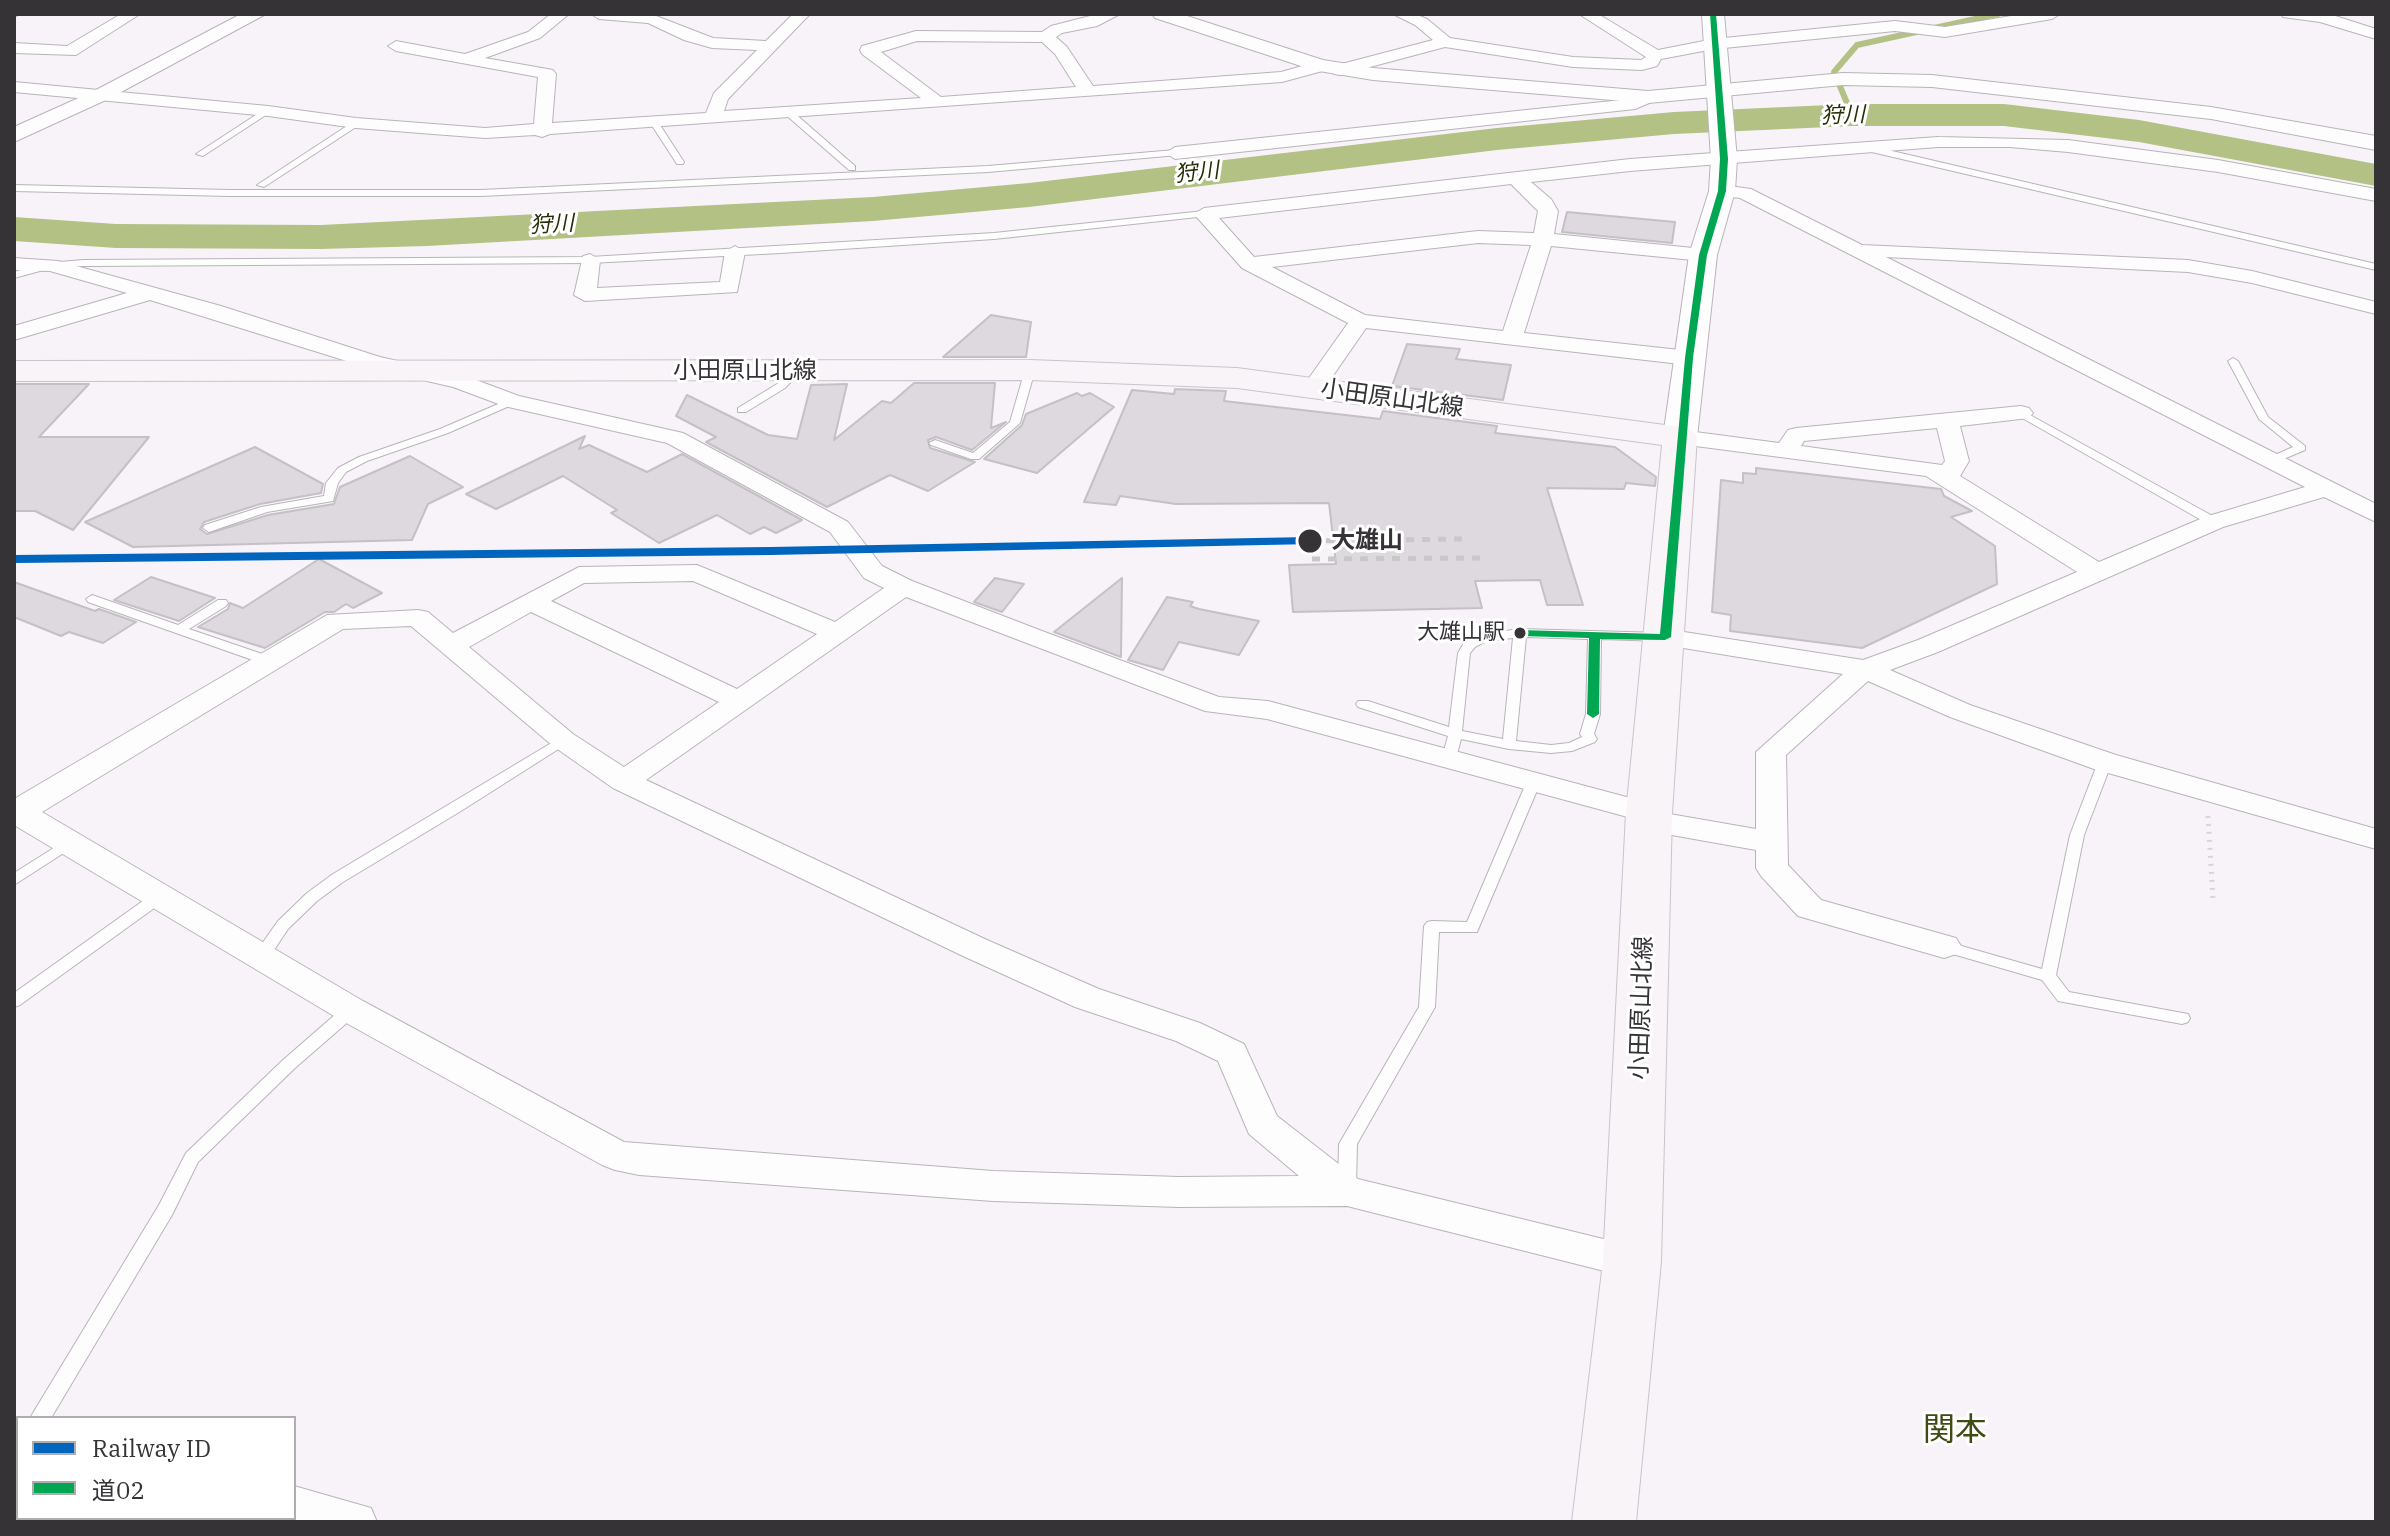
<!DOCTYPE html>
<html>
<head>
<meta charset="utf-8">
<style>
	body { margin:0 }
	#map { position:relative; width:2390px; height:1536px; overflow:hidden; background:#f8f3f9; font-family:"IBM Plex Serif","Noto Sans JP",serif }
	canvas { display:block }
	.frame { position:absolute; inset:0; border:16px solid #363337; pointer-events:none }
	.legend { position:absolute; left:16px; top:1416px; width:280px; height:104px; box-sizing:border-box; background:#fff; border:2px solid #afadaf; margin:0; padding:10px 14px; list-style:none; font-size:24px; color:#363337 }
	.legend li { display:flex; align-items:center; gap:16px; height:40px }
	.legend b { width:40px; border:2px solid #afadaf }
</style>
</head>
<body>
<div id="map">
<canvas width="2390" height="1536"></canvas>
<div class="frame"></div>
<ul class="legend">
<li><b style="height:10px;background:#0065bd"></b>Railway ID</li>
<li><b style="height:10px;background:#00a651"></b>道02</li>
</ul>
</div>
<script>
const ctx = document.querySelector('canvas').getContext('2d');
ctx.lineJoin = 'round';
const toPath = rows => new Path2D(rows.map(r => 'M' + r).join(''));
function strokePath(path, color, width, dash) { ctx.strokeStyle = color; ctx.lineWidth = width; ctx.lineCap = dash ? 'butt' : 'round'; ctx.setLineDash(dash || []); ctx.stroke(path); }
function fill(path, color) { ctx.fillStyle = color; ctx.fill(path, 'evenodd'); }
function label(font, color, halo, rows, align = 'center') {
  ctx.font = font + ' "IBM Plex Serif","Noto Sans JP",serif'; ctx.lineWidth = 6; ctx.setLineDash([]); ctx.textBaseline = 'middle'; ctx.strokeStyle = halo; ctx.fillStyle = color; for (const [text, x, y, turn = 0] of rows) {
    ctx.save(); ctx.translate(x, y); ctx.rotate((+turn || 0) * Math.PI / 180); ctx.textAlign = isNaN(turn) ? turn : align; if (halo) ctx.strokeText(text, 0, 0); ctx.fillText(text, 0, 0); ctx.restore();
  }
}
const stream = toPath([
	[1852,115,1834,72,1857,45,1998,14]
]);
const river = toPath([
	[1852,104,2004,104,2139,120,2376,164,2376,186,2139,142,2004,126,1852,126,1674,134,1497,150,1029,207,873,221,427,246,321,249,116,248,14,241,14,217,116,224,321,225,873,197,1029,183,1497,128,1674,112,1852,104]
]);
const building = toPath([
	[1567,212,1675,222,1672,243,1562,232,1567,212],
	[991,315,1031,322,1026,357,943,357,991,315],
	[1407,344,1460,349,1456,359,1511,365,1503,400,1392,386,1407,344],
	[914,383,995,383,991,428,1006,422,972,450,936,437,928,440,930,448,975,462,928,491,890,475,827,507,706,442,716,437,676,416,687,395,768,435,797,439,811,385,847,384,834,440,882,401,891,403,914,383],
	[14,384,89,384,39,437,149,437,73,530,35,511,14,511,14,384],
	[1175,389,1226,391,1224,401,1380,419,1383,411,1497,426,1495,433,1615,447,1656,477,1655,486,1626,483,1624,489,1547,488,1583,605,1547,605,1540,580,1475,581,1482,608,1293,612,1289,565,1336,564,1329,503,1176,504,1120,496,1116,505,1084,502,1132,390,1174,394,1175,389],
	[1077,393,1082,396,1090,393,1114,407,1037,473,984,459,1022,425,1026,414,1077,393],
	[585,436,579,449,589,445,647,472,682,454,802,520,776,533,764,527,750,534,717,515,659,543,611,513,617,510,563,476,496,509,466,494,585,436],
	[255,447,323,484,321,493,260,504,204,522,200,529,207,534,268,515,334,504,340,487,410,456,463,487,428,504,412,540,133,547,85,522,255,447],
	[1756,468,1941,489,1944,496,1972,511,1951,517,1995,546,1997,584,1862,648,1730,631,1731,615,1712,612,1721,480,1743,483,1743,473,1756,474,1756,468],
	[319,559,382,593,353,608,346,604,334,612,325,612,265,648,198,627,228,609,230,603,243,608,319,559],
	[151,577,215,598,179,621,114,600,151,577],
	[995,578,1024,584,1002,612,974,602,995,578],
	[1122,578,1121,657,1054,632,1122,578],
	[14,582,95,611,99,609,136,622,103,643,69,632,61,636,14,617,14,582],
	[1167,597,1193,602,1190,606,1199,609,1259,621,1239,655,1179,642,1163,670,1128,660,1167,597]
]);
const path = toPath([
	[2208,816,2213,899]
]);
const service = toPath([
	[14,14,20,14,14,17,14,14],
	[265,109,272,111,203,156,196,154,265,109],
	[786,111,792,111,855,166,855,170,849,170,786,115,786,111],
	[356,120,359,121,359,125,264,187,257,185,356,120],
	[652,122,658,122,684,162,683,164,677,164,651,124,652,122],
	[1862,144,2376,264,2376,270,1859,149,1858,147,1862,144],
	[1175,150,1178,151,1178,155,988,172,481,196,230,196,14,191,14,185,230,190,481,190,988,166,1175,150],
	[1204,211,1209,214,1207,216,994,239,781,253,590,263,83,266,51,268,14,278,14,272,48,263,83,260,590,257,994,233,1204,211],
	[2233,358,2238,361,2268,417,2305,446,2305,450,2274,463,2266,463,2266,459,2293,447,2259,419,2228,361,2233,358],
	[1030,367,1035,370,1020,423,979,459,971,459,931,445,929,443,935,440,973,453,1010,422,1025,370,1030,367],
	[796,368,801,371,785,388,746,412,738,412,738,408,777,384,796,368],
	[512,398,517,401,516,403,448,433,367,461,346,472,338,483,333,501,267,512,209,532,203,528,205,525,261,507,324,496,326,483,338,468,359,457,440,429,512,398],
	[2021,410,2218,519,2220,522,2214,526,2210,525,2017,415,2016,413,2021,410],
	[92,595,178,625,218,600,226,600,228,603,226,606,189,629,274,658,276,661,269,665,264,664,88,602,86,599,92,595],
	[1520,629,1662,633,1668,637,1662,641,1601,639,1600,714,1594,734,1597,739,1595,742,1572,751,1551,753,1509,749,1461,739,1456,758,1449,762,1442,758,1448,736,1358,707,1356,704,1358,701,1368,701,1449,727,1458,653,1465,641,1483,634,1520,629],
	[1526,637,1588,639,1586,714,1580,734,1582,737,1569,743,1551,745,1516,741,1526,637],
	[1513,638,1503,739,1462,731,1470,653,1475,647,1486,641,1513,638],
	[563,736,568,737,570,740,568,743,461,811,343,882,317,901,288,929,268,959,256,959,254,955,278,921,307,893,333,874,563,736],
	[2105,758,2112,762,2084,835,2056,975,2069,992,2188,1014,2190,1018,2188,1022,2182,1024,2058,1001,2042,980,1939,950,1936,946,1939,942,1944,941,2042,969,2070,835,2098,762,2105,758],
	[1534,777,1541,781,1477,932,1439,932,1435,1007,1357,1144,1356,1186,1353,1191,1347,1193,1341,1191,1338,1186,1339,1144,1419,1007,1424,926,1427,922,1432,921,1467,922,1527,781,1534,777],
	[68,839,75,844,73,847,14,885,14,873,68,839],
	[159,892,164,893,167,897,164,901,20,1005,14,1007,14,993,154,893,159,892],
	[351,1004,357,1006,359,1010,357,1014,295,1068,198,1162,172,1215,51,1418,30,1418,159,1205,186,1153,283,1060,345,1006,351,1004]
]);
const minor = toPath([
	[121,14,140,14,76,55,14,53,14,43,67,46,121,14],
	[551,14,569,14,540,38,485,58,553,70,556,74,552,123,706,113,714,93,757,50,712,48,684,40,648,23,599,19,591,14,651,14,713,38,766,41,793,14,810,14,728,99,724,111,921,98,862,54,860,50,862,46,916,31,1042,32,1051,26,1098,14,1120,14,1097,26,1062,33,1056,37,1067,47,1093,86,1281,72,1320,61,1328,66,1326,70,1282,82,550,134,542,137,535,135,485,138,356,128,268,116,14,92,14,82,268,106,356,118,485,128,534,124,538,77,396,51,388,46,396,41,465,54,528,32,551,14],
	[917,41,1042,42,1055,54,1076,87,941,97,881,52,917,41],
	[1393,14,1415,14,1427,19,1450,38,1573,57,1641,60,1646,57,1579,14,1598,14,1658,50,1714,39,1895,21,1945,27,2023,14,2060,14,2052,19,1945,37,1895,31,1714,49,1661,59,1657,66,1642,70,1573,67,1445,47,1340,75,1334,74,1332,70,1334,66,1433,40,1415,25,1393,14],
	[2281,14,2329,14,2376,29,2376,39,2320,22,2283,17,2281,14],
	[1648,92,1654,93,1657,97,1654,101,1635,109,1175,159,1166,153,1175,147,1631,99,1648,92],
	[1938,137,2068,140,2218,160,2376,189,2376,201,2218,172,2068,152,2010,147,1938,147,1630,171,1531,182,1551,199,1558,211,1554,234,1703,249,1713,255,1703,261,1551,246,1524,333,1689,351,1697,353,1700,358,1697,363,1689,365,1366,328,1321,393,1313,395,1305,393,1302,388,1348,323,1242,268,1194,214,1204,208,1630,159,1938,137],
	[1511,184,1538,211,1534,233,1478,231,1254,257,1219,218,1511,184],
	[1478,243,1531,245,1503,331,1365,315,1272,267,1478,243],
	[1722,185,1751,189,1862,245,2188,260,2252,271,2376,302,2376,314,2252,283,2188,272,1886,257,2376,504,2376,522,2324,497,2223,527,1938,652,1890,670,1970,705,2116,755,2376,829,2376,849,2094,769,1950,717,1868,681,1786,755,1788,865,1821,900,1956,938,1961,946,1956,954,1944,958,1798,916,1761,876,1756,868,1756,850,1649,831,1638,828,1635,819,1267,719,1205,711,906,597,646,780,987,940,1099,989,1200,1023,1244,1044,1277,1116,1358,1179,1632,1246,1646,1251,1652,1262,1646,1273,1632,1278,1347,1206,1179,1207,993,1201,639,1175,615,1170,602,1165,339,1019,14,825,14,799,327,615,418,610,428,612,453,633,579,567,697,565,835,622,884,588,864,578,830,532,667,443,504,406,453,387,366,367,150,300,14,340,14,326,127,293,50,271,14,270,14,258,58,261,221,306,380,357,468,377,519,396,683,433,848,522,882,566,912,581,1042,631,1219,697,1268,701,1660,806,1664,813,1756,829,1756,752,1843,674,1665,645,1655,643,1651,637,1655,631,1665,629,1863,660,1918,640,2077,572,1926,476,1680,444,1672,442,1668,437,1672,432,1680,430,1779,443,1788,430,1796,428,2021,406,2029,408,2033,413,2029,418,1960,426,1969,461,1960,476,2099,562,2205,517,2305,487,1740,198,1715,195,1712,191,1722,185],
	[1937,428,1945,461,1942,465,1801,446,1804,441,1937,428],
	[693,581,817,634,737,689,551,601,584,583,693,581],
	[531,612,719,702,624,767,573,734,469,647,531,612],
	[411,626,553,746,613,788,963,956,1075,1007,1176,1041,1218,1061,1249,1134,1299,1176,1179,1177,993,1171,624,1142,363,1001,42,812,343,629,411,626],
	[735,246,745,252,737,292,585,301,574,295,583,256,590,254,600,260,597,288,720,282,725,252,735,246],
	[14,1418,18,1419,18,1457,14,1456,14,1418],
	[294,1486,371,1508,377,1522,279,1520,278,1518,294,1518,294,1486],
	[157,1518,204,1518,202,1522,155,1522,157,1518]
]);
const tertiary = toPath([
	[241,14,266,14,108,99,14,142,14,127,94,91,241,14],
	[1152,14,1181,14,1323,60,1373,68,1648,91,1843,73,1932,75,2211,107,2376,136,2376,150,2211,119,1932,87,1843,85,1648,103,1373,80,1313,70,1155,18,1152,14]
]);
const secondary = toPath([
	[1702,14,1724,14,1737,159,1735,191,1717,255,1697,437,1692,444,1680,447,1668,444,1663,437,1689,255,1709,191,1711,159,1702,14]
]);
const primary = toPath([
	[1030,360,1237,368,1680,427,1692,430,1697,437,1672,813,1661,1262,1636,1522,1572,1522,1603,1262,1626,813,1662,445,1237,388,1030,380,14,381,14,361,1030,360]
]);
const rail = toPath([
	[1310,541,1462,539],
	[1312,559,1482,558]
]);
const bus1 = toPath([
	[1710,14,1716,14,1728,159,1726,191,1707,255,1693,358,1671,637,1665,640,1600,639,1599,714,1593,718,1587,714,1589,638,1520,636,1515,633,1520,630,1660,634,1685,358,1699,255,1718,191,1720,159,1710,14]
]);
const rail1 = toPath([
	[1310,537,1316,541,1314,544,770,555,14,563,14,555,770,547,1310,537]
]);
const markers = [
	[1310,541,13,"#363337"],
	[1520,633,7,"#363337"]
];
const farWaternames = [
	["狩川",1843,116,-2],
	["狩川",1197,173,-6],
	["狩川",552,225,-3]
];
const busNames = [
	["大雄山駅",1505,633]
];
const streetNames = [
	["小田原山北線",745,371],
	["小田原山北線",1392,399,8],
	["小田原山北線",1642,1008,-88]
];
const stopNames = [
	["大雄山",1331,541]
];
const nearNeighbourhoodnames = [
	["関本",1955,1431]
];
strokePath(stream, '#b3c185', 6);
fill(river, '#b3c185');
fill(building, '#ddd9de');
strokePath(building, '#c4c0c5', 2);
strokePath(service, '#b8b4b9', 2);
strokePath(minor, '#b8b4b9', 2);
strokePath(tertiary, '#b8b4b9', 2);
strokePath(secondary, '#b8b4b9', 2);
strokePath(primary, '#cac2cc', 2);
strokePath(path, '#d7d5d8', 5, [2, 6]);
fill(service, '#fefdfe');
fill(minor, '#fefdfe');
fill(tertiary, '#fefdfe');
fill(secondary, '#fefdfe');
fill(primary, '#f8f4f8');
strokePath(rail, '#c9c8c9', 5, [8, 8]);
fill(bus1, '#00a651');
fill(rail1, '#0065bd');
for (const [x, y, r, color] of markers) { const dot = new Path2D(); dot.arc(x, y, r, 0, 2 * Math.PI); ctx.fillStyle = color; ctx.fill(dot); strokePath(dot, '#fff', 3); }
label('italic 22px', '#262f08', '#fff', farWaternames);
label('22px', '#363337', '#fff', busNames, 'right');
label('24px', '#363337', '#fff', streetNames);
label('bold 24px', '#363337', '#fff', stopNames, 'left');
label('32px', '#3e4b13', '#fff', nearNeighbourhoodnames);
</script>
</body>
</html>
